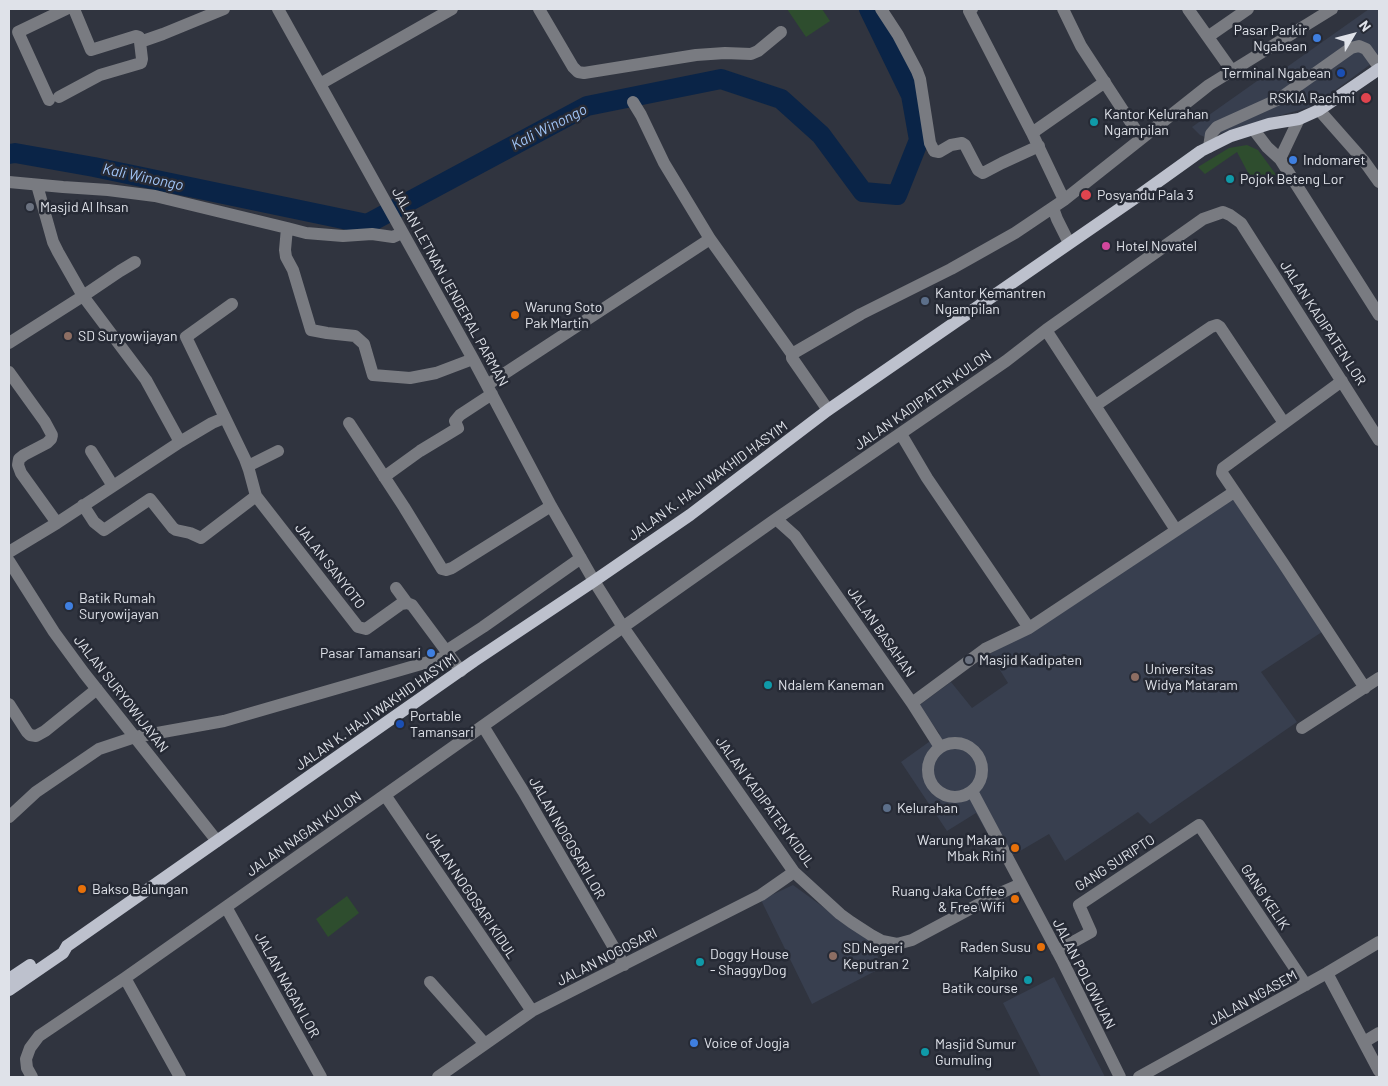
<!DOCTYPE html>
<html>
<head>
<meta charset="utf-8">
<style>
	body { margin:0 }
	#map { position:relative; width:1388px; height:1086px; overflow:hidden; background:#30343f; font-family:Barlow,sans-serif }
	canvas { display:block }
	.frame { position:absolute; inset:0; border:10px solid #dfe2e9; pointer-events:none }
	.north { position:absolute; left:1328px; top:10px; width:50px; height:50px; -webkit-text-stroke:4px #262a35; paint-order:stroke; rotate:53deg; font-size:14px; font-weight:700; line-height:20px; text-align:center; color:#dfe2e9 }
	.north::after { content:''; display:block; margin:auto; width:18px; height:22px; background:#dfe2e9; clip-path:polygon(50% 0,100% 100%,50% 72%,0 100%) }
</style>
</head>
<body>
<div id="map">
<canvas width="1388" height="1086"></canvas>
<div class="frame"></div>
<div class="north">N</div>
</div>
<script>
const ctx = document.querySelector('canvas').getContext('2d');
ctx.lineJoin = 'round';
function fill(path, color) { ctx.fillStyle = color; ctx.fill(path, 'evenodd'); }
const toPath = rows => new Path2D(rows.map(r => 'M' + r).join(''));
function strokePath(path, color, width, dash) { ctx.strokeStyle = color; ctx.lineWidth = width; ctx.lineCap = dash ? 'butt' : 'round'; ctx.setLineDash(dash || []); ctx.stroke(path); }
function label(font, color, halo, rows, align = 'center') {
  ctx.font = font + ' Barlow,sans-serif'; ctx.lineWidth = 5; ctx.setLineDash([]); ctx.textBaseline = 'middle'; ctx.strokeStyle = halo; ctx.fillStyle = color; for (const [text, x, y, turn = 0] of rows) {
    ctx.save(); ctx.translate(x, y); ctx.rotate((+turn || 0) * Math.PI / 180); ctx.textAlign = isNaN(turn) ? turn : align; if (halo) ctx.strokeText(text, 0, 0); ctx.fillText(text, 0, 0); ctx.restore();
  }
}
const built = toPath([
	[1369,9,1379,9,1379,58,1330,94,1310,107,1239,127,1207,138,1200,135,1192,127,1267,74,1277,74],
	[1236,496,1325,630,1261,672,1297,722,1150,824,1138,812,1065,861,1049,834,1003,861,976,813,947,831,901,762,940,734,918,706,951,682,972,708,1008,683,990,654],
	[793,885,874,944,881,968,812,1004,761,900],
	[1054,977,1105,1077,1041,1077,1003,1003]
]);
const green = toPath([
	[787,9,822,9,830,21,806,37],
	[1247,145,1258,150,1277,176,1254,184,1237,152,1205,174,1198,167,1229,148],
	[347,896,359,913,328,937,316,919]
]);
const river = toPath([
	[9,154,15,153,94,167,367,224,587,106,721,79,781,99,821,135,863,192,897,195,919,140,911,95,869,9]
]);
const minor = toPath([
	[74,9,91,50,136,36,139,37,140,42,163,34,224,9],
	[278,9,473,359,551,506,594,581,623,627,794,872,840,914,851,922,871,935,882,941,897,944,912,940,998,894,1021,884],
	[539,9,573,67,578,72,584,73,696,55,725,53,751,54,758,51,781,32],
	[881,9,898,35,917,71,920,79,930,143,934,151,939,152,951,145,962,143,965,145,978,170,983,173,1002,163,1039,146],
	[972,9,969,11,1032,133,1064,200],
	[1063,9,1081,46,1141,138],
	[1188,9,1232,71],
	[1209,36,1248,9],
	[320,84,452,9],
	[59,97,100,75,141,63,142,59,140,42],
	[49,100,18,32,66,9],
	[633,102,641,115,664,163,710,239,792,354,792,358,828,410],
	[1319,110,1364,161,1379,182],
	[1254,130,1267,147,1280,159,1379,315],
	[1032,133,1105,82],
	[1209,147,1211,134,1217,127,1279,99,1351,48,1359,46,1366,49,1379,67],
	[1280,159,1299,119],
	[9,182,63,187,108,190,155,196,287,228],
	[37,185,53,242,58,252,83,296,120,271,135,262],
	[1053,208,1057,219,1069,243],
	[402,233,393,237,372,234,343,236,306,233,287,228,285,250,286,257,293,270,311,330,327,333,355,336,364,344,373,375,410,378,436,373,473,359],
	[232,304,186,337,245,459,249,470,256,496,358,627,366,629,401,604,407,603,412,605,461,671],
	[1046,330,1176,530],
	[9,343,83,296,146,380,180,442],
	[792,354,861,314,951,269,1015,233,1064,200,1209,85,1332,9],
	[9,372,45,422,52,435,51,439,47,443,24,455,19,459,18,465,21,473,57,523],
	[1342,381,1223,468,1222,473,1283,563,1365,688],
	[487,385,710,239],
	[1096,405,1211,327,1217,325,1220,327,1284,423],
	[349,423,404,507,442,569,446,570,452,568,551,506],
	[901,434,927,478,1029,628],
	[91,451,113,486],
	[248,466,278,451],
	[384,477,420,451,458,428,455,421,460,415,492,394],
	[83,505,94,522,104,530,150,499,173,528,176,530,190,533,201,538,256,496],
	[776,519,795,536,912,703,940,747],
	[9,552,57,523,180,442,212,423,224,418],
	[9,561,54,632,84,673,217,841],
	[396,588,407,603],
	[446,651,483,627,581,558],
	[912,703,985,649,1029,628,1234,492],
	[9,704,27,732,30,735,36,736,45,731,97,689],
	[483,726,523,791,624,965],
	[1302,728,1379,678],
	'928 770a27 27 0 1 1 54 0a27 27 0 1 1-54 0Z',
	[972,791,1063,962,1120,1077],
	[385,795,532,1011],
	[9,817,36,792,99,749,135,737,224,721,449,656],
	[226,907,321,1077],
	[1057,951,1091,932,1079,905,1199,825,1306,985],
	[1327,973,1379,1071],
	[125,978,180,1077],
	[430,982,485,1044],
	[1364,1042,1379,1033],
	[32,1077,27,1068,26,1059,30,1048,39,1036,125,978,385,795,776,519,1006,361,1046,330,1203,219,1223,212,1230,215,1241,223,1379,440],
	[438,1077,532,1011,761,895,794,872],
	[1139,1077,1327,973,1379,942]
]);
const major = toPath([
	[9,979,30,965],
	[9,990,63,953,67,946,474,661,594,581,690,515,828,410,1141,194,1201,151,1231,136,1269,124,1299,119,1319,110,1379,69]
]);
const markers = [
	[1317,38,5,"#3f7fe0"],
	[1341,73,5,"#1a4fb4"],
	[1366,98,6,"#e0444e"],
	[1094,122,5,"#0f9aa8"],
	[1293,160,5,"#3f7fe0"],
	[1230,179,5,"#0f9aa8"],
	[1086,195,6,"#e0444e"],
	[30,207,5,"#6b7280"],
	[1106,246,5,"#d1479c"],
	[925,301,5,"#5c6f8a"],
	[515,315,5,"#e8710a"],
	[68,336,5,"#8d6e63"],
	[69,606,5,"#3f7fe0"],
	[431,653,5,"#3f7fe0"],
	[969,660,5,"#6b7280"],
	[1135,677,5,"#8d6e63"],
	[768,685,5,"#0f9aa8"],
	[400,724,5,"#1a4fb4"],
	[887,808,5,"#5c6f8a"],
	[1015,848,5,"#e8710a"],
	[82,889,5,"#e8710a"],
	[1015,899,5,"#e8710a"],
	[1041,947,5,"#e8710a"],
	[833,956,5,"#8d6e63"],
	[700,962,5,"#0f9aa8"],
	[1028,980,5,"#0f9aa8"],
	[694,1043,5,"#3f7fe0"],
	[925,1052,5,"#0f9aa8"]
];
const poiNames = [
	["Pasar Parkir",1307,30,"right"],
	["Ngabean",1307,46,"right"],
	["Terminal Ngabean",1331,73,"right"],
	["RSKIA Rachmi",1355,98,"right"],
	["Kantor Kelurahan",1104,114],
	["Ngampilan",1104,130],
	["Indomaret",1303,160],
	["Pojok Beteng Lor",1240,179],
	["Posyandu Pala 3",1097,195],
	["Masjid Al Ihsan",40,207],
	["Hotel Novatel",1116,246],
	["Kantor Kemantren",935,293],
	["Ngampilan",935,309],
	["Warung Soto",525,307],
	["Pak Martin",525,323],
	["SD Suryowijayan",78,336],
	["Batik Rumah",79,598],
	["Suryowijayan",79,614],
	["Pasar Tamansari",421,653,"right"],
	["Masjid Kadipaten",979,660],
	["Universitas",1145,669],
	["Widya Mataram",1145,685],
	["Ndalem Kaneman",778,685],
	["Portable",410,716],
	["Tamansari",410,732],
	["Kelurahan",897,808],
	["Warung Makan",1005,840,"right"],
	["Mbak Rini",1005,856,"right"],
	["Bakso Balungan",92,889],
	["Ruang Jaka Coffee",1005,891,"right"],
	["& Free Wifi",1005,907,"right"],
	["Raden Susu",1031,947,"right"],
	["SD Negeri",843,948],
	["Keputran 2",843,964],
	["Doggy House",710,954],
	["- ShaggyDog",710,970],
	["Kalpiko",1018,972,"right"],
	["Batik course",1018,988,"right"],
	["Voice of Jogja",704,1043],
	["Masjid Sumur",935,1044],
	["Gumuling",935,1060]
];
const streetNames = [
	["JALAN LETNAN JENDERAL PARMAN",450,287,61],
	["JALAN KADIPATEN LOR",1323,323,57],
	["JALAN KADIPATEN KULON",923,400,-35],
	["JALAN K. HAJI WAKHID HASYIM",708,481,-36],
	["JALAN SANYOTO",330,566,52],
	["JALAN BASAHAN",881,632,55],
	["JALAN SURYOWIJAYAN",121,694,52],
	["JALAN K. HAJI WAKHID HASYIM",376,712,-35],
	["JALAN KADIPATEN KIDUL",765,802,54],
	["JALAN NAGAN KULON",304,834,-35],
	["JALAN NOGOSARI LOR",567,838,60],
	["GANG SURIPTO",1115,863,-33],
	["JALAN NOGOSARI KIDUL",471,895,56],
	["GANG KELIK",1265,897,56],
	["JALAN NOGOSARI",607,957,-27],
	["JALAN POLOWIJAN",1084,974,63],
	["JALAN NAGAN LOR",287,985,61],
	["JALAN NGASEM",1253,998,-29]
];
const waterNames = [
	["Kali Winongo",549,127,-27],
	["Kali Winongo",143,177,12]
];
fill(built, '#383f4f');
fill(green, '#2e4d2e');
strokePath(river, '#0a2447', 20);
strokePath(minor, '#797b81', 12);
strokePath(major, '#bdc1cd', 12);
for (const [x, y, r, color] of markers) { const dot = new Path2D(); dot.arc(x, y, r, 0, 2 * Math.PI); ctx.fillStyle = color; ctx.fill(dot); strokePath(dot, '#262a35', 2); }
label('14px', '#dfe2e9', '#262a35', poiNames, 'left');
label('14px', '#dfe2e9', '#262a35', streetNames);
label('italic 15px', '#a0c4f6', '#262a35', waterNames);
</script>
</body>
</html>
